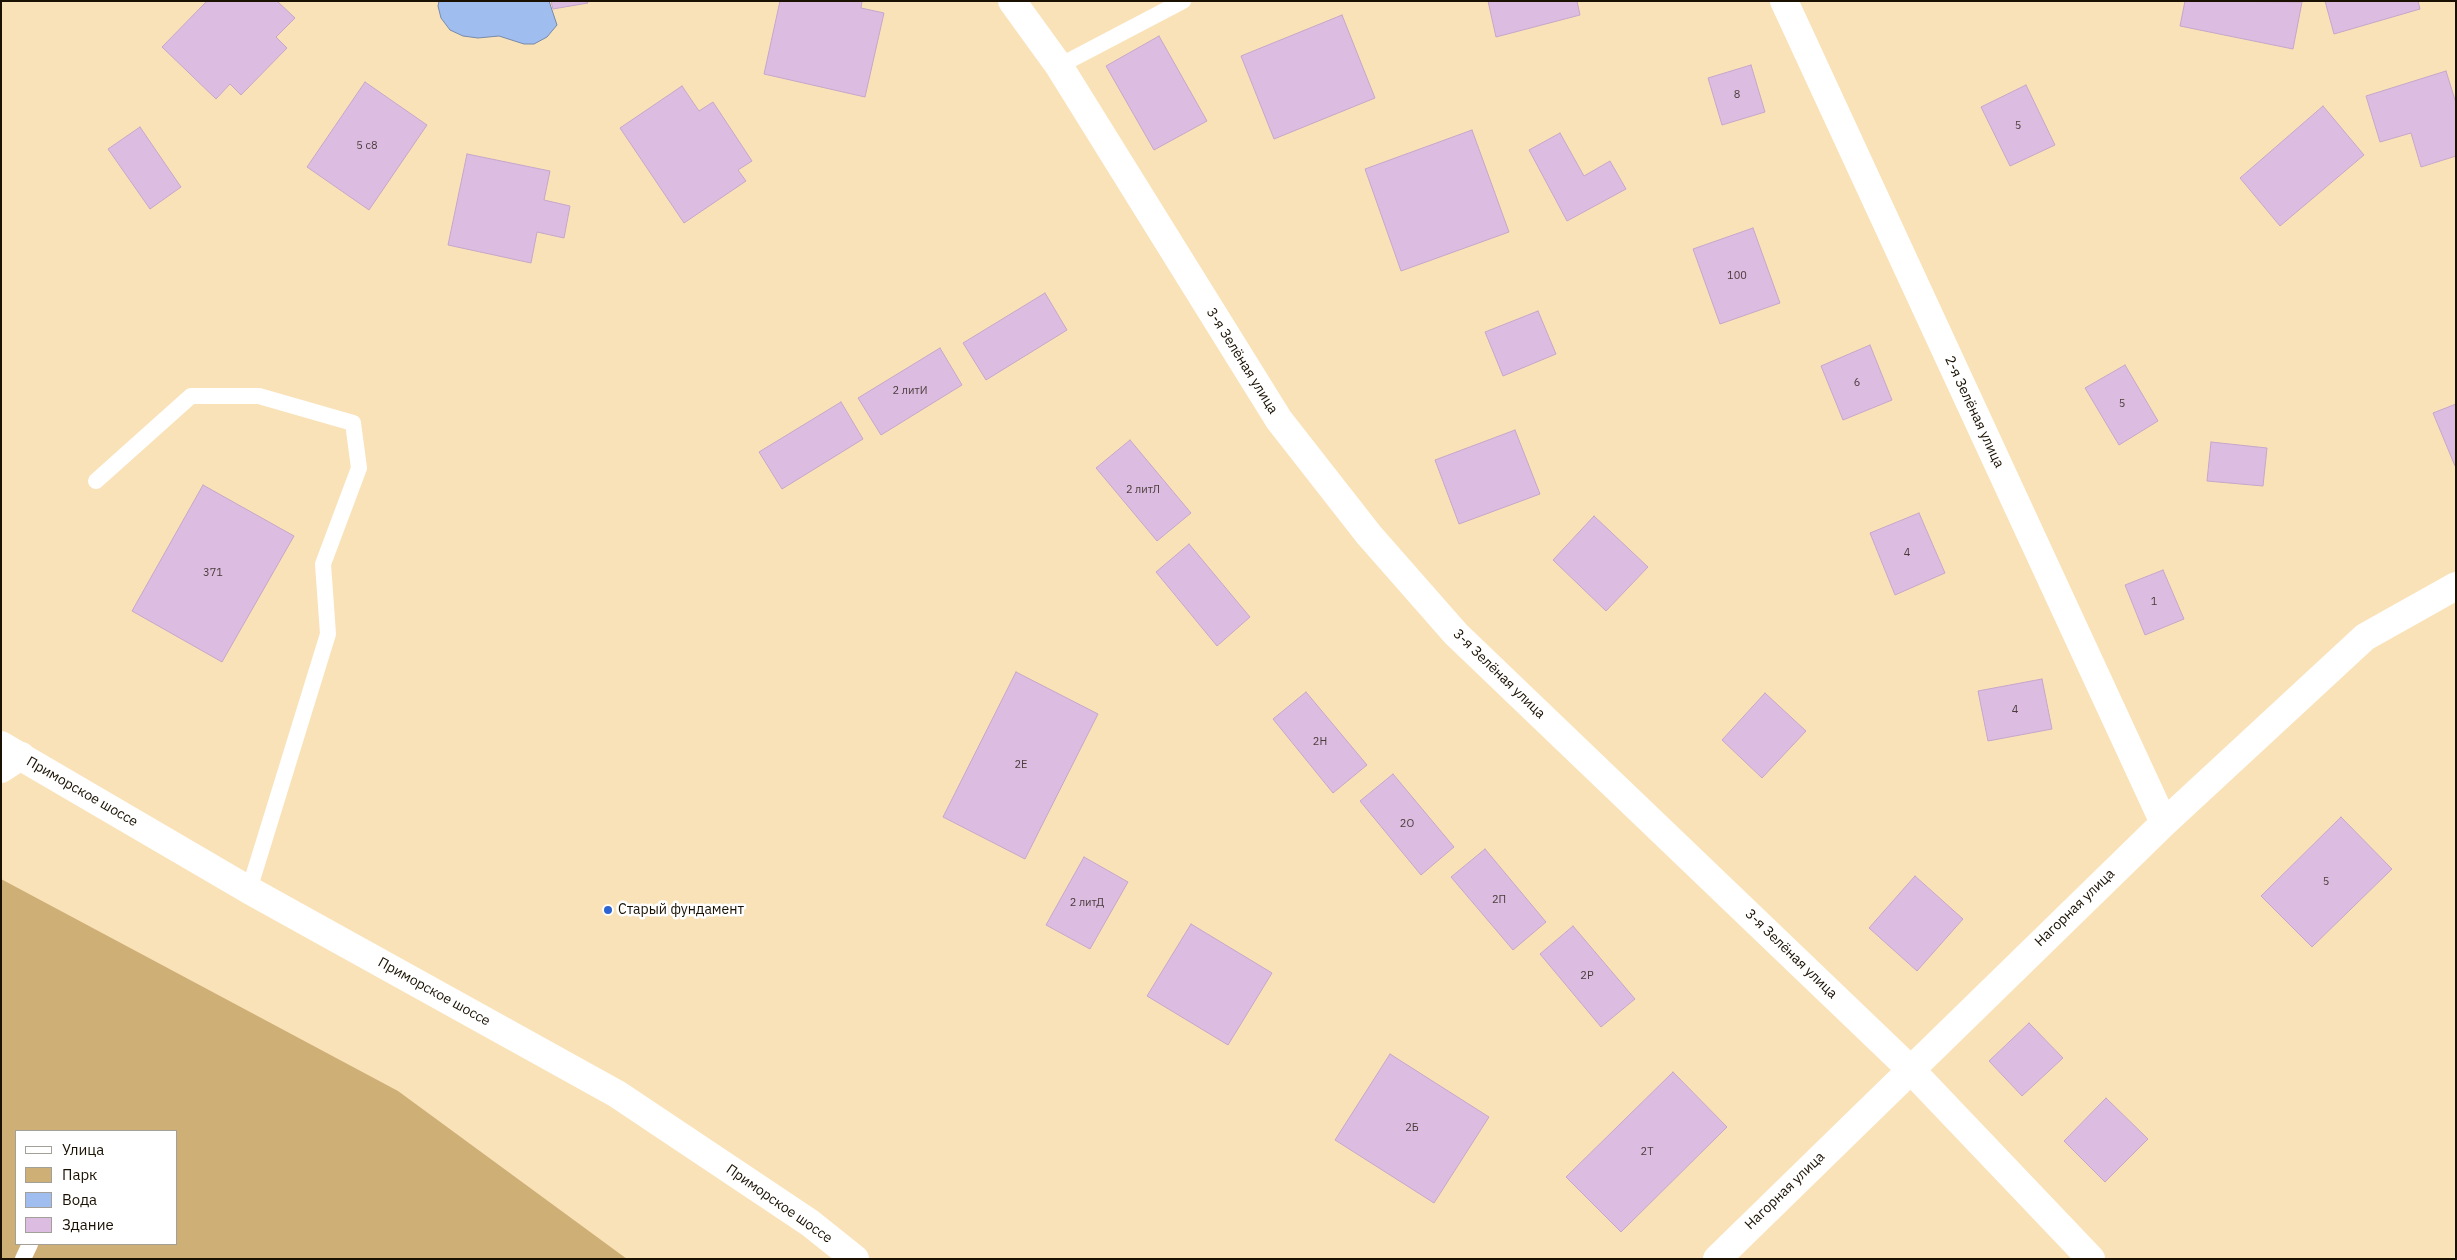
<!DOCTYPE html>
<html>
<head>
<meta charset="utf-8">
<style>
	body { margin:0 }
	#map { position:relative; width:2457px; height:1260px; overflow:hidden; background:#fae2b8; font-family:"IBM Plex Sans",sans-serif }
	canvas { display:block }
	.frame { position:absolute; inset:0; border:2px solid #1a1103; pointer-events:none }
	.legend { position:absolute; left:15px; top:1130px; width:162px; height:115px; box-sizing:border-box; background:#fff; border:1px solid #a3a09a; margin:0; padding:6px 9px; list-style:none; font-size:15px; color:#1a1103 }
	.legend li { display:flex; align-items:center; gap:10px; height:25px }
	.legend b { width:25px; border:1px solid #a3a09a }
</style>
</head>
<body>
<div id="map">
<canvas width="2457" height="1260"></canvas>
<div class="frame"></div>
<ul class="legend">
<li><b style="height:6px;background:#fff"></b>Улица</li>
<li><b style="height:14px;background:#ceaf76"></b>Парк</li>
<li><b style="height:14px;background:#a0bdf0"></b>Вода</li>
<li><b style="height:14px;background:#dcbde1"></b>Здание</li>
</ul>
</div>
<script>
const ctx = document.querySelector('canvas').getContext('2d');
ctx.lineJoin = 'round';
function fill(path, color) { ctx.fillStyle = color; ctx.fill(path, 'evenodd'); }
const toPath = rows => new Path2D(rows.map(r => 'M' + r).join(''));
function strokePath(path, color, width, dash) { ctx.strokeStyle = color; ctx.lineWidth = width; ctx.lineCap = dash ? 'butt' : 'round'; ctx.setLineDash(dash || []); ctx.stroke(path); }
function label(font, color, halo, rows, align = 'center') {
  ctx.font = font + ' "IBM Plex Sans",sans-serif'; ctx.lineWidth = 5; ctx.setLineDash([]); ctx.textBaseline = 'middle'; ctx.strokeStyle = halo; ctx.fillStyle = color; for (const [text, x, y, turn = 0] of rows) {
    ctx.save(); ctx.translate(x, y); ctx.rotate((+turn || 0) * Math.PI / 180); ctx.textAlign = isNaN(turn) ? turn : align; if (halo) ctx.strokeText(text, 0, 0); ctx.fillText(text, 0, 0); ctx.restore();
  }
}
const green = toPath([
	[1,879,398,1091,627,1259,1,1259],
	[16,1131,176,1131,176,1244,16,1244]
]);
const water = toPath([
	[439,1,549,1,557,25,547,37,534,44,524,44,499,36,478,38,463,36,450,30,441,18,438,6,439,1]
]);
const building = toPath([
	[207,1,277,1,295,18,276,37,287,48,241,95,230,84,216,99,162,47,207,1],
	[551,1,587,1,588,3,553,9,551,1],
	[780,1,862,1,861,8,884,13,865,97,764,74,780,1],
	[1488,1,1577,1,1580,15,1496,37,1488,1],
	[2185,1,2302,2,2293,49,2180,26,2185,1],
	[2325,1,2418,1,2420,9,2334,34,2325,1],
	[1342,15,1375,98,1274,139,1241,56,1342,15],
	[1159,36,1207,121,1154,150,1106,66,1159,36],
	[1751,65,1765,112,1722,125,1708,78,1751,65],
	[2446,71,2456,103,2456,156,2421,167,2411,133,2380,142,2366,96,2446,71],
	[365,82,427,125,369,210,307,167,365,82],
	[2026,85,2055,145,2010,166,1981,107,2026,85],
	[682,86,699,111,713,102,752,161,738,170,746,181,684,223,620,128,682,86],
	[2323,106,2364,155,2280,226,2240,178,2323,106],
	[140,127,181,187,150,209,108,149,140,127],
	[1472,130,1509,232,1401,271,1365,169,1472,130],
	[1560,133,1584,176,1610,161,1626,189,1567,221,1529,150,1560,133],
	[467,154,550,171,544,200,570,206,564,238,537,232,531,263,448,245,467,154],
	[1753,228,1780,303,1720,324,1693,249,1753,228],
	[1045,293,1067,330,986,380,963,343,1045,293],
	[1538,311,1556,354,1503,376,1485,332,1538,311],
	[1870,345,1892,400,1843,420,1821,366,1870,345],
	[940,348,962,385,881,435,858,398,940,348],
	[2125,365,2158,421,2119,445,2085,388,2125,365],
	[841,402,863,439,782,489,759,452,841,402],
	[2456,404,2456,465,2455,466,2433,413,2456,404],
	[1515,430,1540,494,1459,524,1435,460,1515,430],
	[1130,440,1191,513,1157,541,1096,468,1130,440],
	[2211,442,2267,448,2263,486,2207,481,2211,442],
	[203,485,294,536,222,662,132,611,203,485],
	[1919,513,1945,573,1895,595,1870,533,1919,513],
	[1594,516,1648,567,1606,611,1553,560,1594,516],
	[1189,544,1250,617,1217,646,1156,572,1189,544],
	[2163,570,2184,619,2145,635,2125,585,2163,570],
	[1016,672,1098,714,1025,859,943,817,1016,672],
	[2042,679,2052,729,1988,741,1978,691,2042,679],
	[1306,692,1367,765,1333,793,1273,719,1306,692],
	[1765,693,1806,731,1762,778,1722,740,1765,693],
	[1393,774,1454,847,1421,875,1360,801,1393,774],
	[2341,817,2392,869,2312,947,2261,896,2341,817],
	[1485,849,1546,922,1513,950,1451,877,1485,849],
	[1084,857,1128,882,1090,949,1046,925,1084,857],
	[1915,876,1963,919,1917,971,1869,928,1915,876],
	[1191,924,1272,973,1228,1045,1147,996,1191,924],
	[1573,926,1635,999,1601,1027,1540,954,1573,926],
	[2029,1023,2063,1058,2022,1096,1989,1061,2029,1023],
	[1390,1054,1489,1117,1434,1203,1335,1140,1390,1054],
	[1673,1072,1727,1127,1621,1232,1566,1177,1673,1072],
	[2106,1098,2148,1139,2105,1182,2064,1141,2106,1098]
]);
const service = toPath([
	[1059,66,1183,1],
	[96,481,191,396,259,396,353,423,359,468,323,564,328,634,249,890],
	[23,1259,30,1244]
]);
const minor = toPath([
	[1012,1,1059,66,1279,420,1369,535,1456,634,1910,1069,2091,1259],
	[1784,1,2164,823],
	[1,769,21,756],
	[1717,1259,2164,823,2365,637,2456,586]
]);
const primary = toPath([
	[1,745,249,890,617,1094,810,1223,855,1259]
]);
const markers = [
	[608,910,5,"#2c64d2"]
];
const numberNames = [
	["8",1737,95],
	["5",2018,126],
	["5 с8",367,146],
	["100",1737,276],
	["6",1857,383],
	["2 литИ",910,391],
	["5",2122,404],
	["2 литЛ",1143,490],
	["4",1907,553],
	["371",213,573],
	["1",2154,602],
	["4",2015,710],
	["2Н",1320,742],
	["2Е",1021,765],
	["2О",1407,824],
	["5",2326,882],
	["2П",1499,900],
	["2 литД",1087,903],
	["2Р",1587,976],
	["2Б",1412,1128],
	["2Т",1647,1152]
];
const streetNames = [
	["3-я Зелёная улица",1242,361,58],
	["2-я Зелёная улица",1974,412,65],
	["3-я Зелёная улица",1499,674,44],
	["Приморское шоссе",82,792,30],
	["Нагорная улица",2075,908,-44],
	["3-я Зелёная улица",1791,954,44],
	["Приморское шоссе",434,992,29],
	["Нагорная улица",1785,1191,-44],
	["Приморское шоссе",779,1204,35]
];
const poiNames = [
	["Старый фундамент",618,910]
];
fill(green, '#ceaf76');
fill(water, '#a0bdf0');
strokePath(water, '#7889a9', 1);
fill(building, '#dcbde1');
strokePath(building, '#c5a6ca', 1);
strokePath(service, '#fff', 16);
strokePath(minor, '#fff', 28);
strokePath(primary, '#fff', 28);
for (const [x, y, r, color] of markers) { const dot = new Path2D(); dot.arc(x, y, r, 0, 2 * Math.PI); ctx.fillStyle = color; ctx.fill(dot); strokePath(dot, '#fff', 2); }
label('11px', '#4a3c3a', null, numberNames);
label('14px', '#1a1103', '#fff', streetNames);
label('14px', '#1a1103', '#fff', poiNames, 'left');
</script>
</body>
</html>
